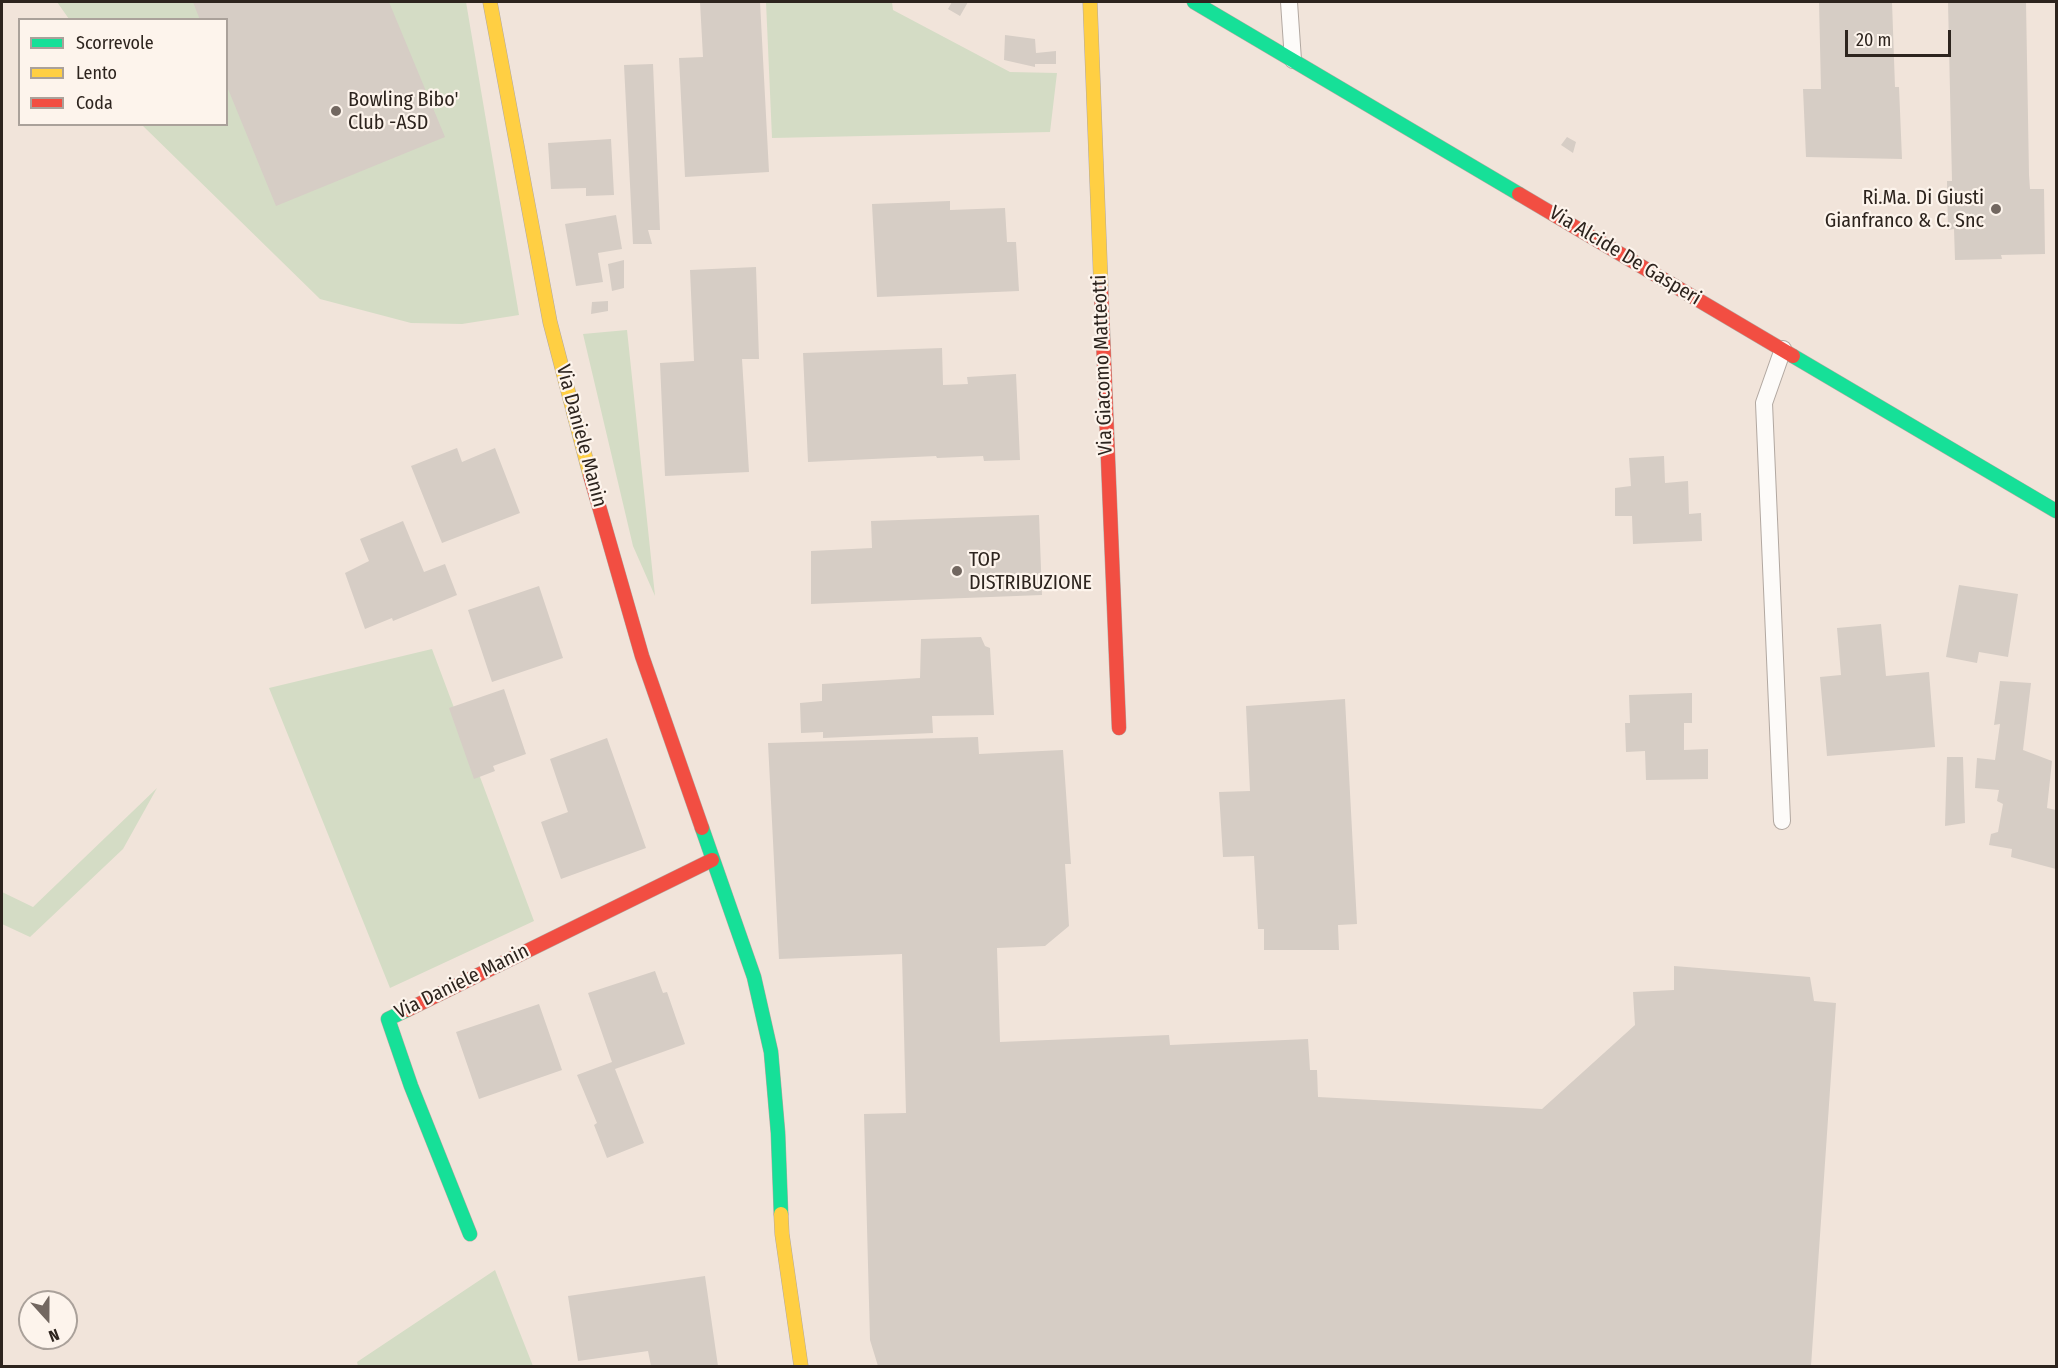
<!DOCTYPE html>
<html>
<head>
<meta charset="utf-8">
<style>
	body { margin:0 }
	#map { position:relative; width:2058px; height:1368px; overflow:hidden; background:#f1e4da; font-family:"Fira Sans Condensed",sans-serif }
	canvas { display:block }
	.frame { position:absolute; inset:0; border:3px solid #2d241e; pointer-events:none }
	.legend { position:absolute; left:18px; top:18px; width:210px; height:108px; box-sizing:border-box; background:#fdf4ec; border:2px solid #aaa19a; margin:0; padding:8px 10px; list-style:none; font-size:18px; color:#2d241e }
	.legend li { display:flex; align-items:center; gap:12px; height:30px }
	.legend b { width:30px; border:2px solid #aaa19a }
	.north { position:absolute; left:18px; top:1290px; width:60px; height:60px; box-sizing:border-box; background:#fdf4ec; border:2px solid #aaa19a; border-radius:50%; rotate:159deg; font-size:16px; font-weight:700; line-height:24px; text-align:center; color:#2d241e }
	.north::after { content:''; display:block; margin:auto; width:21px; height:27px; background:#726760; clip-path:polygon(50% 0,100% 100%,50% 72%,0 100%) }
	.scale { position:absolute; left:1845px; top:30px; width:106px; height:27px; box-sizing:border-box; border:3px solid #2d241e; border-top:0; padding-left:8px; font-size:18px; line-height:21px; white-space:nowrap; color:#2d241e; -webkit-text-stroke:4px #fdf4ec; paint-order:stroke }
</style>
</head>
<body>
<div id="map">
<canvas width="2058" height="1368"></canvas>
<div class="frame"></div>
<ul class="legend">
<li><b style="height:8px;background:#16e098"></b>Scorrevole</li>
<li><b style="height:8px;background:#ffcf43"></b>Lento</li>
<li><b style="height:8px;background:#f24e42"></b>Coda</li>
</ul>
<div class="north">N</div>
<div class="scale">20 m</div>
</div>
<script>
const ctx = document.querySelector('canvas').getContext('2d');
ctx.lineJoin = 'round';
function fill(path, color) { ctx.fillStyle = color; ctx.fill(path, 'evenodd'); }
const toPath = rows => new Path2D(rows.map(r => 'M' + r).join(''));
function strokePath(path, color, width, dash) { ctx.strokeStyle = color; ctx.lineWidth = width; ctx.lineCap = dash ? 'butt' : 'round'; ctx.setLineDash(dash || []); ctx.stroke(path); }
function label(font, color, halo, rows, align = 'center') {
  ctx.font = font + ' "Fira Sans Condensed",sans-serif'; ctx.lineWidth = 4.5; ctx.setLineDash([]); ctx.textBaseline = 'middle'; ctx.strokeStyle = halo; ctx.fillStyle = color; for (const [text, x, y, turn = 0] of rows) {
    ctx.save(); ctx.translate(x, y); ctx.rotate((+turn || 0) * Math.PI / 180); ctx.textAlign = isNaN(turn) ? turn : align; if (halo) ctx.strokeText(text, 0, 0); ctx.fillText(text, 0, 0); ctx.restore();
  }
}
const green = toPath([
	[57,2,466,2,519,315,462,324,411,323,320,299,142,125,226,124,226,20,69,19],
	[766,2,892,2,893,10,1010,72,1057,73,1050,132,772,138],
	[627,330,655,596,633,546,583,334],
	[432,649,534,921,390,988,269,688],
	[157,788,123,849,30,937,2,924,2,892,33,907],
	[495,1270,533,1366,358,1366,357,1362]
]);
const building = toPath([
	[193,2,389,2,445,137,276,206,226,84,226,20,200,20],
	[700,2,760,2,769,172,685,177,679,58,703,57],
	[952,2,968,2,960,16,948,9],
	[1819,2,1892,2,1895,87,1899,87,1902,159,1806,157,1803,89,1821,89],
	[1948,2,2026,2,2029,175,2030,189,2044,189,2045,254,2001,255,2002,259,1955,260,1954,229,1948,230,1947,181,1952,181],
	[1005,35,1035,39,1036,53,1056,51,1056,64,1035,64,1035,67,1004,60],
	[653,64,660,230,648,230,652,244,633,244,624,65],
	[1567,137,1576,142,1573,153,1561,145],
	[611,139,614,195,586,196,586,188,551,189,548,143],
	[950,201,950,210,1005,208,1007,242,1016,242,1019,291,877,297,872,204],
	[616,215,622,249,598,253,603,282,576,286,565,224],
	[624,260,624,288,612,291,608,264],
	[756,267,759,359,742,359,749,472,665,476,660,363,694,361,690,270],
	[608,301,608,311,591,314,592,302],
	[942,348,943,385,968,384,967,377,1016,374,1020,460,984,461,983,456,937,458,936,456,808,462,803,353],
	[457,448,462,462,495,448,520,513,442,543,411,466],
	[1664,456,1665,483,1688,481,1689,514,1701,513,1702,541,1633,544,1632,516,1615,516,1615,488,1631,486,1629,458],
	[1039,515,1042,595,811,604,811,551,872,548,871,521],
	[403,521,424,572,445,564,457,595,393,621,392,618,365,629,345,573,369,561,360,539],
	[1959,585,2018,594,2008,657,1979,652,1977,663,1946,657],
	[539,586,563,658,492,682,468,610],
	[1881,624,1886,676,1929,672,1935,747,1827,756,1820,677,1841,675,1837,628],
	[981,637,985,646,990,648,994,715,932,716,933,733,823,738,823,732,801,733,800,703,822,701,822,684,920,678,921,639],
	[2000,681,2031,683,2023,750,2052,761,2047,808,2056,810,2056,869,2011,857,2012,849,1989,845,1991,834,1998,832,2003,804,1997,801,1999,790,1975,788,1977,758,1995,760,2000,724,1994,725],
	[504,689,526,754,493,766,495,771,474,779,449,708],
	[1692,693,1692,723,1684,723,1684,750,1708,749,1708,779,1646,780,1645,751,1626,752,1625,723,1630,723,1629,695],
	[1345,699,1357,924,1338,925,1339,950,1264,950,1264,929,1258,929,1254,856,1223,857,1219,792,1250,791,1246,706],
	[978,737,979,754,1063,750,1071,864,1065,864,1069,926,1045,946,997,948,1000,1042,1169,1035,1170,1045,1308,1039,1310,1070,1317,1070,1318,1097,1542,1109,1635,1025,1633,992,1674,990,1674,966,1810,977,1814,1001,1836,1003,1811,1366,878,1366,870,1340,864,1114,906,1113,902,954,779,959,768,743],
	[607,738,646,848,561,879,541,822,568,812,550,759],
	[1947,757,1963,757,1965,823,1945,826],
	[655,971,663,993,667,992,685,1044,615,1069,644,1143,607,1158,594,1125,597,1123,577,1075,612,1062,588,993],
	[539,1004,562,1070,479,1099,456,1032],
	[705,1276,718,1366,651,1366,648,1351,578,1361,568,1296]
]);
const lane = toPath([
	[1289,2,1293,60],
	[1782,821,1764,403,1783,349]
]);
const fast = toPath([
	[1194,2,1519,194],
	[1793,356,2056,511],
	[702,828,754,977,771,1052,778,1133,781,1214],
	[407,1010,388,1019,411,1086,470,1234]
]);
const slow = toPath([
	[490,2,550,322,590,475],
	[1090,2,1101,288],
	[781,1214,782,1234,801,1366]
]);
const jam = toPath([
	[1519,194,1793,356],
	[1101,288,1119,728],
	[590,475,642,656,702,828],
	[407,1010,712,860]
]);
const markers = [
	[336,111,6,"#726760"],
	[1996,209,6,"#726760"],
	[957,571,6,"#726760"]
];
const poiNames = [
	["Bowling Bibo'",348,100],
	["Club -ASD",348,123],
	["Ri.Ma. Di Giusti",1984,198,"right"],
	["Gianfranco & C. Snc",1984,221,"right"],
	["TOP",969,560],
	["DISTRIBUZIONE",969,583]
];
const streetNames = [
	["Via Alcide De Gasperi",1625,256,31],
	["Via Giacomo Matteotti",1103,365,-92],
	["Via Daniele Manin",581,436,75],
	["Via Daniele Manin",462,982,-26]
];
fill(green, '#d4dcc5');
fill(building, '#d6cdc5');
strokePath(lane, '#b2a8a1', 18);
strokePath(fast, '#b2a8a1', 15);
strokePath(slow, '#b2a8a1', 15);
strokePath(jam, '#b2a8a1', 15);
strokePath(lane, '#fdfbf9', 16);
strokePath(fast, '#16e098', 14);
strokePath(slow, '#ffcf43', 14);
strokePath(jam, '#f24e42', 14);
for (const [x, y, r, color] of markers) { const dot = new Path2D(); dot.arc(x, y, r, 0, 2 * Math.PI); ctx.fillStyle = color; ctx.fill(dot); strokePath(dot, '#fdf4ec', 2); }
label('20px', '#2d241e', '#fdf4ec', poiNames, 'left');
label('20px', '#2d241e', '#fdf4ec', streetNames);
</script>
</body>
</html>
